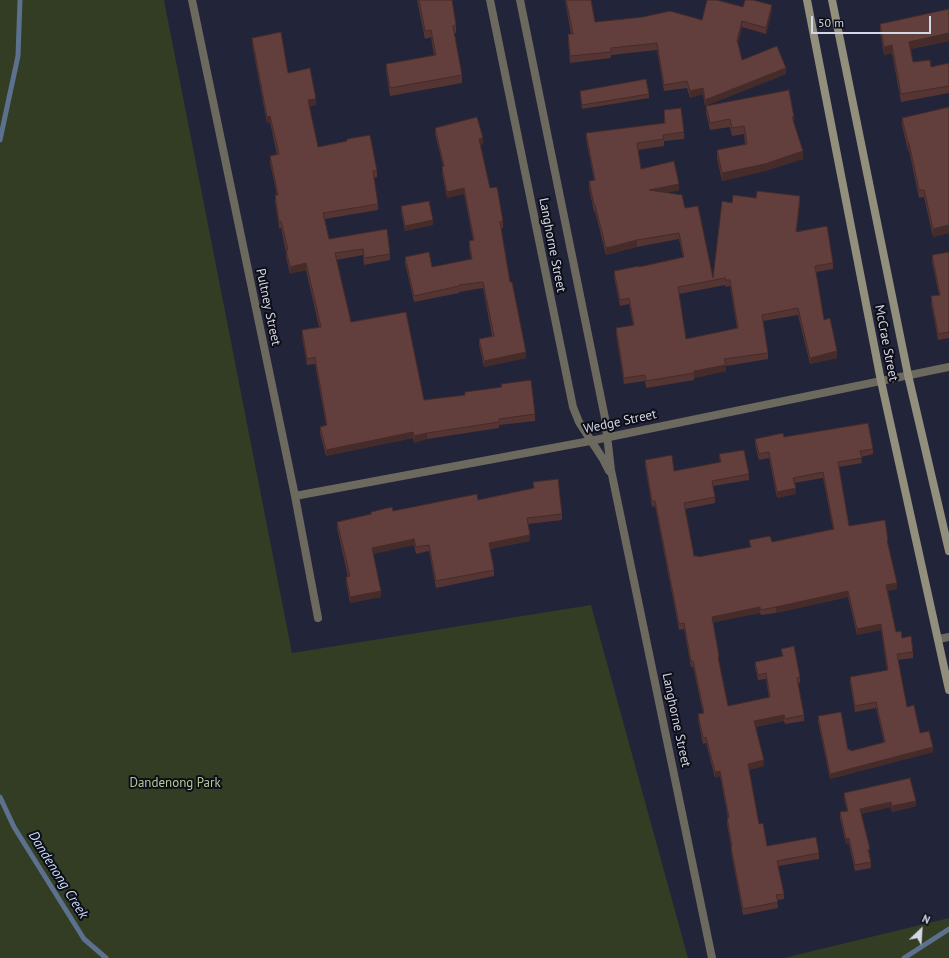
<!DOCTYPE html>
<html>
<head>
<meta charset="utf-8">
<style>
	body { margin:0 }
	#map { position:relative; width:949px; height:958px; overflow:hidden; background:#222439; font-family:"PT Sans",sans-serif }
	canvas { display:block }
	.north { position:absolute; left:901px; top:910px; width:40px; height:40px; -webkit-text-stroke:3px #0d0e18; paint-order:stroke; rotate:25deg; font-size:11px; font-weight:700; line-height:16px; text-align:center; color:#d4d7e5 }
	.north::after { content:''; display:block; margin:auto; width:14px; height:18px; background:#d4d7e5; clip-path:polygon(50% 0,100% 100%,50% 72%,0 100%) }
	.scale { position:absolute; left:811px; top:16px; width:120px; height:18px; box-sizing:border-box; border:2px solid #d4d7e5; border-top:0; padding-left:5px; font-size:12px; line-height:14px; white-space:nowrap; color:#d4d7e5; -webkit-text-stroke:3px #0d0e18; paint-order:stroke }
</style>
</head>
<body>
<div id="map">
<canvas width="949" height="958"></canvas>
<div class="north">N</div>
<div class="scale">50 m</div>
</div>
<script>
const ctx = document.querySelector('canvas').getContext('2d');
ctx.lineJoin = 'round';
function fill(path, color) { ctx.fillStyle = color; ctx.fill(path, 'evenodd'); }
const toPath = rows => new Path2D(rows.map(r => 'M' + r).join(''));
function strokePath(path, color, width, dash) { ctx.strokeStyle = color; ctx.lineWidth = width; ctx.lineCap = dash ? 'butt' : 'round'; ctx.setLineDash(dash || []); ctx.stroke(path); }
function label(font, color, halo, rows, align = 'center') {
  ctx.font = font + ' "PT Sans",sans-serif'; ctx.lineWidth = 4; ctx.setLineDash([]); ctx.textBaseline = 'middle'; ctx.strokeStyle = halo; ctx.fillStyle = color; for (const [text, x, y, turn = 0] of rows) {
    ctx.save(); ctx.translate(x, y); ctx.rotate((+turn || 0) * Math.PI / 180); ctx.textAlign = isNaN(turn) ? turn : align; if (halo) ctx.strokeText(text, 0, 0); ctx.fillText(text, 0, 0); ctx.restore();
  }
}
const green = toPath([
	[0,0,164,0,292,653,591,605,688,958,0,958],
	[949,918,949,958,784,958]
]);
const stream = toPath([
	[0,140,18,56,20,0],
	[0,797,14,827,84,939,106,958],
	[904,958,949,929]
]);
const street = toPath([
	[192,0,295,496,318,618],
	[490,0,573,407,579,422,603,459,609,471],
	[520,0,605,418,611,470,712,958],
	[295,496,590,441,949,367],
	[939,639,949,637]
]);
const secondary = toPath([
	[807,0,881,381,949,690],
	[832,0,908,375,949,551]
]);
const wall = toPath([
	[417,0,452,0,456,25,456,33,454,33,462,75,462,83,390,96,386,71,386,64,434,55,431,37,425,39],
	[565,0,591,0,595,22,702,20,743,7,772,11,766,34,742,27,738,43,742,60,786,74,705,106,703,94,690,98,687,88,664,91,657,50,611,55,611,58,570,63,568,41,568,34,571,34],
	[949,9,949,41,911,49,913,62,931,67,949,63,949,93,901,102,892,53,884,55,880,31,880,24],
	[252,38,288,73,316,105,309,107,318,147,347,142,347,139,377,171,377,177,374,178,378,204,378,210,325,219,329,239,390,254,390,260,364,265,363,255,336,260,351,322,424,400,465,395,501,387,501,384,535,414,535,421,499,425,499,428,427,439,414,443,413,438,326,456,320,433,320,427,326,425,315,364,307,365,302,337,302,330,319,327,306,270,290,274,286,257,286,252,281,228,279,228,275,202,275,195,277,195,270,163,270,156,277,155,270,122,267,123,252,44],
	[580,91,649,94,649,98,582,109,580,96],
	[706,106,794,117,794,122,803,159,765,171,722,181,717,158,717,150,745,144,744,134,732,136,730,127,710,130,706,113],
	[949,107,949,233,933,237,924,197,919,198,909,150,908,151,902,125,902,118],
	[664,110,684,132,684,139,664,141,664,146,638,150,641,169,679,190,667,193,685,208,713,278,732,203,756,198,800,203,796,232,833,263,833,269,816,272,824,320,837,358,810,364,798,315,763,321,768,353,768,359,726,366,726,371,694,378,694,380,646,388,645,381,624,384,616,334,616,328,633,325,629,304,620,306,614,277,614,271,639,267,683,257,679,239,637,247,606,255,595,211,594,212,589,188,589,181,594,180,586,139,586,133,664,123],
	[725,285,725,287,730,286,737,328,686,339,679,294],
	[435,128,483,144,480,145,490,188,503,221,503,228,501,228,510,282,526,358,484,367,479,345,479,339,492,336,483,288,459,292,459,293,414,302,405,263,405,257,432,267,471,259,469,247,469,241,473,240,464,194,447,198,442,173,442,167,443,166,435,134],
	[401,206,433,225,405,231,401,212],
	[949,252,949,338,938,340,931,303,931,296,939,295,932,262,932,255],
	[784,437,873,449,873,454,861,457,862,463,839,467,849,526,888,540,888,546,897,589,888,591,896,632,902,638,913,652,913,658,898,660,907,707,920,733,933,752,830,779,818,722,818,716,848,750,851,751,884,743,876,708,855,712,850,683,850,677,887,670,881,630,857,635,848,597,776,613,761,615,760,613,713,622,719,656,719,662,728,706,769,698,766,679,758,680,755,667,755,662,782,657,781,649,800,677,800,683,798,683,804,715,804,721,785,724,784,721,756,727,764,766,749,770,759,824,767,846,819,853,819,859,778,866,784,894,784,899,777,900,778,908,743,915,731,852,731,847,727,824,727,818,728,818,720,776,715,778,706,743,703,744,698,720,698,714,703,713,693,667,691,667,684,629,679,630,655,506,652,507,645,465,645,460,674,471,720,463,719,454,749,474,749,480,713,486,715,497,715,503,685,509,694,556,698,557,750,547,749,540,772,542,833,529,823,478,794,483,796,494,777,498,769,458,759,460,755,445,755,439],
	[533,482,562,514,562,520,528,524,530,541,490,549,494,570,494,576,436,588,429,551,416,554,414,545,373,554,381,597,350,603,346,583,346,577,348,577,337,528,337,522,371,514,371,512,393,511,478,500,533,489],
	[844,793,916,806,892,812,891,807,861,814,870,855,871,868,855,871,849,844,846,844,840,818,840,812,847,811,844,798]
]);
const shadedWall = toPath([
	[772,5,772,11,766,34,766,28],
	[742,21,742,27,737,46,737,40],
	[949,33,949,41,909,49,909,42],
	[892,45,892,53,884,55,884,47],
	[786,68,786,74,705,106,705,100],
	[703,88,703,94,690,98,690,91],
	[316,99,316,105,308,107,308,100],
	[270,116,270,122,267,123,267,117],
	[483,138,483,144,479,145,479,139],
	[908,143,909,143,909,150,908,151],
	[803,151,803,159,765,171,722,181,722,173],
	[679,184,679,190,649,197,649,190],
	[464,188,464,194,447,198,447,192],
	[800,196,800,203,796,238,796,232],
	[433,220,433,225,405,231,405,226],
	[949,225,949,233,933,237,933,229],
	[637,240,637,247,606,255,606,248],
	[306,263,306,270,290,274,290,267],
	[837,351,837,358,810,364,810,358],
	[526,352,526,358,484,367,484,361],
	[726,365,726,371,694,378,694,371],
	[413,432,413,438,326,456,326,450],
	[427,433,427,439,414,443,414,436],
	[796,488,796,494,777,498,777,492],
	[530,535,530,541,489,549,489,543],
	[414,539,414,545,372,554,372,548],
	[897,583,897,589,886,591,886,585],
	[381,591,381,597,350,603,350,597],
	[848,591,848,597,776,613,776,607],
	[760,607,760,613,712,623,712,617],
	[881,624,881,630,857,635,857,629],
	[784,715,784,721,754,727,754,721],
	[933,747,933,752,830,779,830,774],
	[764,760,764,766,748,770,748,764],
	[720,771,720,776,715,778,715,772],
	[916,801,916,806,892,812,892,806],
	[891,802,891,807,860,814,860,809],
	[849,838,849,844,846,844,846,839]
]);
const building = toPath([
	[419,0,452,0,456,25,453,26,462,75,390,88,386,64,436,55,431,30,425,31,419,0],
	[566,0,591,0,595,22,643,17,670,11,702,20,707,0,717,0,743,7,745,0,753,0,772,5,766,28,742,21,737,40,742,60,777,46,786,68,705,100,703,88,690,91,687,81,664,85,657,43,611,48,611,52,570,56,568,34,573,34,566,0],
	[949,9,949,33,909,42,913,62,930,60,931,67,949,63,949,86,901,94,892,45,884,47,880,24,949,9],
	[281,32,288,73,310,68,316,99,308,100,318,147,347,141,347,139,370,135,377,171,373,171,378,204,323,213,329,239,387,229,390,254,364,258,363,249,335,253,351,322,406,312,424,400,465,395,465,392,502,387,501,384,531,380,535,414,499,419,499,422,427,433,414,436,413,432,326,450,320,427,327,425,315,357,307,359,302,330,321,327,306,263,290,267,286,250,288,250,281,221,279,222,275,195,278,195,270,156,279,154,270,116,267,117,252,38,281,32],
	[646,79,649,94,582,105,580,91,646,79],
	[789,90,794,117,792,117,803,151,765,164,722,173,717,150,747,144,744,126,732,128,730,119,710,123,706,106,789,90],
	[949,107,949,225,933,229,924,190,919,190,909,143,908,143,902,118,949,107],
	[681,108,684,132,663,135,664,139,637,143,641,169,674,161,679,184,649,190,682,195,685,208,698,206,713,278,722,201,732,203,733,195,756,198,757,191,800,196,796,232,827,226,833,263,815,266,824,320,830,318,837,351,810,358,798,308,762,315,768,353,724,359,726,365,694,371,694,373,646,381,645,375,624,378,616,328,634,325,629,298,620,300,614,271,639,266,639,267,684,257,679,233,637,240,606,248,595,205,594,205,589,181,595,180,586,133,665,123,664,110,681,108],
	[725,278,725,280,730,280,738,328,686,339,678,287,725,278],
	[477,117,483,138,479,139,490,188,497,187,503,221,500,222,510,282,512,282,526,352,484,361,479,339,494,336,483,282,459,285,459,286,414,296,405,257,429,252,432,267,472,259,469,241,474,240,464,188,447,192,442,167,444,166,435,128,477,117],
	[429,201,433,220,405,226,401,206,429,201],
	[949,252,949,332,938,334,931,296,940,295,932,255,949,252],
	[868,423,873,449,860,451,862,458,838,462,849,526,885,520,888,540,887,540,897,583,886,585,896,632,901,631,902,638,911,636,913,652,897,654,907,707,914,705,920,733,929,731,933,747,830,774,818,716,841,712,848,750,850,749,851,751,885,742,876,702,855,706,850,677,888,670,881,624,857,629,848,591,776,607,761,610,760,607,712,617,719,656,718,657,728,706,770,697,766,673,758,675,755,662,783,656,781,649,794,646,800,677,797,678,804,715,785,719,784,715,754,721,764,760,748,764,759,824,763,823,767,846,816,837,819,853,777,861,784,894,776,895,778,902,743,909,731,847,732,846,727,818,729,818,720,771,715,772,706,737,703,738,698,714,704,713,693,661,691,661,684,623,679,624,655,501,652,501,645,460,672,455,674,471,721,462,719,454,744,450,749,474,712,481,715,497,684,503,694,556,698,556,698,557,751,547,749,540,770,536,772,542,834,529,823,472,793,478,796,488,777,492,769,452,759,454,755,439,783,433,784,437,868,423],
	[558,479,562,514,527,518,530,535,489,543,494,570,436,581,429,545,416,547,414,539,372,548,381,591,350,597,346,577,350,576,337,522,371,514,371,512,392,507,393,511,477,494,478,500,534,488,533,482,558,479],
	[910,778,916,801,892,806,891,802,860,809,870,849,868,850,871,862,855,865,849,838,846,839,840,812,848,811,844,793,910,778]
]);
const streetNames = [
	["Langhorne Street",552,245,79],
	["Pultney Street",268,307,78],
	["McCrae Street",886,343,79],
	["Wedge Street",620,422,-12],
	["Langhorne Street",676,720,78]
];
const parkNames = [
	["Dandenong Park",175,783]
];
const waterNames = [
	["Dandenong Creek",58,875,58]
];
fill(green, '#323d24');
strokePath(stream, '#5c718e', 5);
strokePath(street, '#6c695e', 8);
strokePath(secondary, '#938f7d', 8);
fill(wall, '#543534');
fill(shadedWall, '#452b2a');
fill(building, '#623e3c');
strokePath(building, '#452b2a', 1);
label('13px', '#d4d7e5', '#0d0e18', streetNames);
label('13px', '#b1cb92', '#0d0e18', parkNames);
label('italic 14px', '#c5dcfb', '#0d0e18', waterNames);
</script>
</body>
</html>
